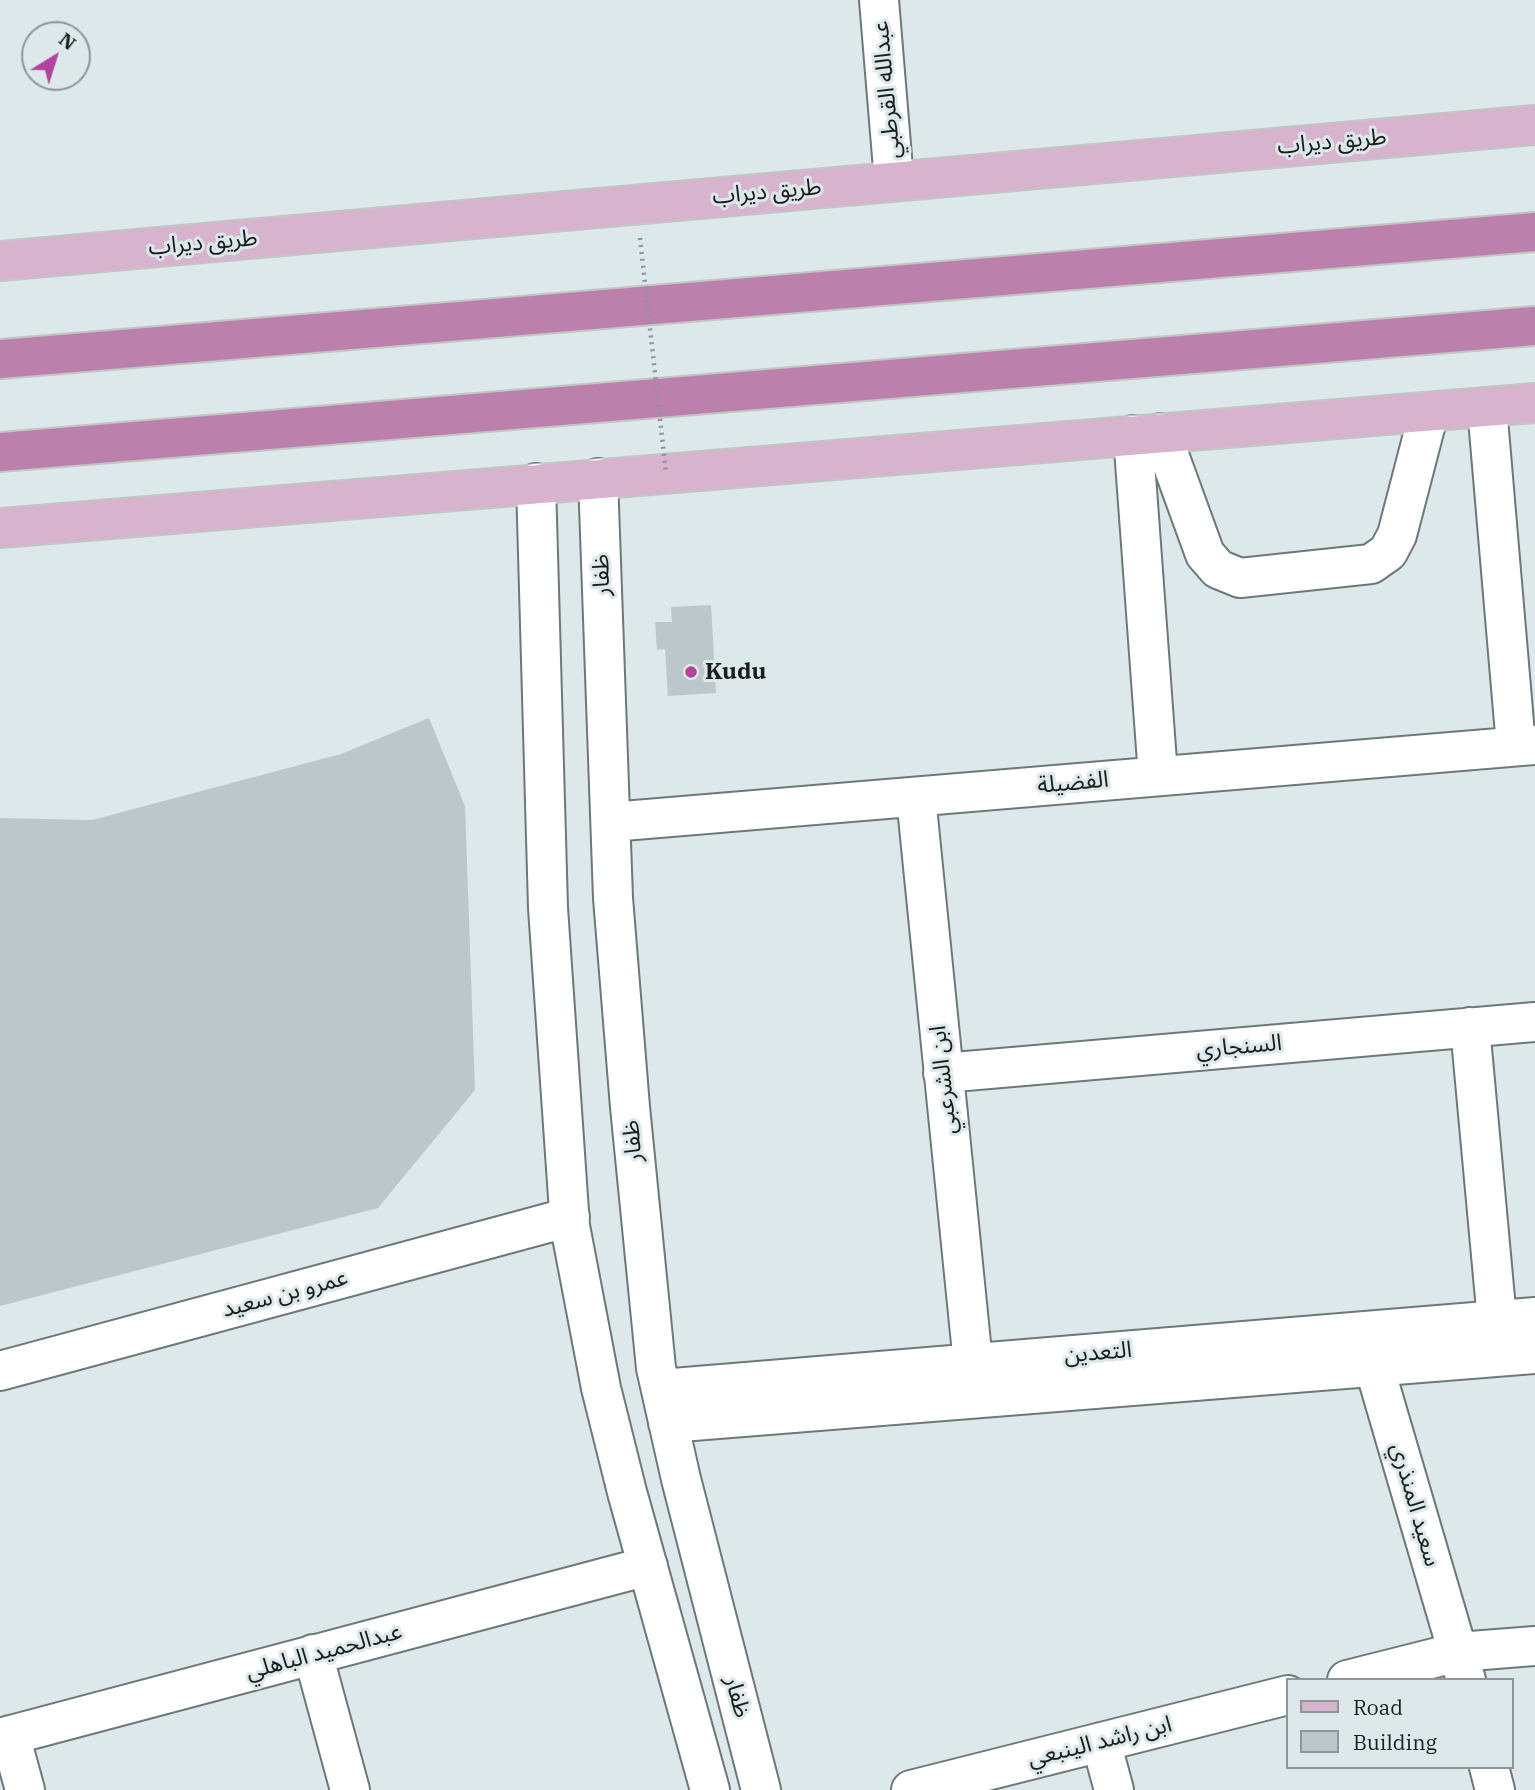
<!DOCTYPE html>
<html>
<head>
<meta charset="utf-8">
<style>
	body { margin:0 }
	#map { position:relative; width:1535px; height:1790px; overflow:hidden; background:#dce8ea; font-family:"IBM Plex Serif",serif }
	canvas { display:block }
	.legend { position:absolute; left:1286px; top:1678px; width:228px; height:91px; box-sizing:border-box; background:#dce8ea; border:2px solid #8e9798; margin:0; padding:9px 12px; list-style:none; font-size:21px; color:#191d1e }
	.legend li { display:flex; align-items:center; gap:14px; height:35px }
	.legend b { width:35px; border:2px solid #8e9798 }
	.north { position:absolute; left:21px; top:21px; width:70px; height:70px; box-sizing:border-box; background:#dce8ea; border:2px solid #8e9798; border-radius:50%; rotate:38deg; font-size:19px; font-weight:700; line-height:28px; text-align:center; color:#191d1e }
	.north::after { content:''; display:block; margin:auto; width:24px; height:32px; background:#b5439e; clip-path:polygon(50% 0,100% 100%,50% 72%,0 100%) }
</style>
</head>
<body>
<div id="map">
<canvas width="1535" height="1790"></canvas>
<ul class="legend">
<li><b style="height:9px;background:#d7b3cd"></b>Road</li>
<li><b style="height:19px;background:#bbc7c8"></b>Building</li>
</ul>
<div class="north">N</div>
</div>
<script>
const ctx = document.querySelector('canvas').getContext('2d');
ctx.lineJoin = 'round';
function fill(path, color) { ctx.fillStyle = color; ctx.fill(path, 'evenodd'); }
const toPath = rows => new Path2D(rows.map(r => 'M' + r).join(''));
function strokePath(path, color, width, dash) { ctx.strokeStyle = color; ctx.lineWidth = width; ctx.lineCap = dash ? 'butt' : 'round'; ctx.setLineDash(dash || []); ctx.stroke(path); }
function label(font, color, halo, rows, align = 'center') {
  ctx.font = font + ' "IBM Plex Serif","Noto Sans Arabic",serif'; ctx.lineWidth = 6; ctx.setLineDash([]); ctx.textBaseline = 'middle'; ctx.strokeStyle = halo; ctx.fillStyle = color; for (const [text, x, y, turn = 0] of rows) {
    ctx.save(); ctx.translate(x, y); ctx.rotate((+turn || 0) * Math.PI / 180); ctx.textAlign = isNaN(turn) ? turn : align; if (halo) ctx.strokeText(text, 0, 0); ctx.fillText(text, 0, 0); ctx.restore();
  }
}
const building = toPath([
	[711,605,716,693,668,696,665,649,657,650,655,622,672,622,671,607],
	[429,718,465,806,475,1090,378,1208,0,1306,0,818,92,820,341,754]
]);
const minor = toPath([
	[879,0,894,181],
	[1487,407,1516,746],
	[1161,433,1205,554,1218,569,1240,578,1371,564,1388,552,1397,535,1429,412],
	[1133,435,1158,776],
	[598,478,613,898,630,1107,656,1368,681,1479,761,1790],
	[536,483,548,908,570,1226,601,1388,627,1492,710,1790],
	[916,797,973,1363],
	[611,822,1535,745],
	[1470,1027,1497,1320],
	[943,1073,1535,1022],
	[1367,1342,1466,1680],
	[0,1371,570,1217],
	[661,1389,1535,1317],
	[668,1423,1535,1354],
	[313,1654,350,1790],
	[1347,1680,1458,1652,1535,1646],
	[10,1735,25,1790],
	[0,1738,648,1566],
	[1101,1742,1114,1790],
	[1489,1767,1495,1790],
	[911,1790,1288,1695]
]);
const major = toPath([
	[0,261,1535,125],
	[0,528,1535,403]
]);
const highway = toPath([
	[0,359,1535,232],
	[0,452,1535,326]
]);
const pathBridge = toPath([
	[640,238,666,473]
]);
const markers = [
	[691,672,7,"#b5439e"]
];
const streetNames = [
	["عبدالله القرطبي",887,90,-95],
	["طريق ديراب",1332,142,-5],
	["طريق ديراب",767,192,-5],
	["طريق ديراب",203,243,-5],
	["ظفار",602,575,-92],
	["الفضيلة",1073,783,-5],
	["السنجاري",1239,1047,-5],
	["ابن الشرعبي",944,1080,-96],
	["ظفار",633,1141,-95],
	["عمرو بن سعيد",285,1294,-15],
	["التعدين",1098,1353,-5],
	["سعيد المنذري",1415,1505,74],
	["عبدالحميد الباهلي",324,1652,-15],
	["ظفار",737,1697,75],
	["ابن راشد الينبعي",1100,1742,-14]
];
const poiNames = [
	["Kudu",705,672]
];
fill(building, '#bbc7c8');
strokePath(minor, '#6d7879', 42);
strokePath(major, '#c3c4c4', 42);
strokePath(highway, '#c3c4c4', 42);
strokePath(minor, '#fff', 38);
strokePath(major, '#d7b3cd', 38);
strokePath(highway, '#bc80ac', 38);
strokePath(pathBridge, '#8d9697', 4.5, [2, 5]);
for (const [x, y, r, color] of markers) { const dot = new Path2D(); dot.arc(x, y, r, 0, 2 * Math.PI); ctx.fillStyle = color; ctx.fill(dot); strokePath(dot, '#dce8ea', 2.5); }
label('23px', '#191d1e', '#dce8ea', streetNames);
label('bold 23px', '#191d1e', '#dce8ea', poiNames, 'left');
</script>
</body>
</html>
